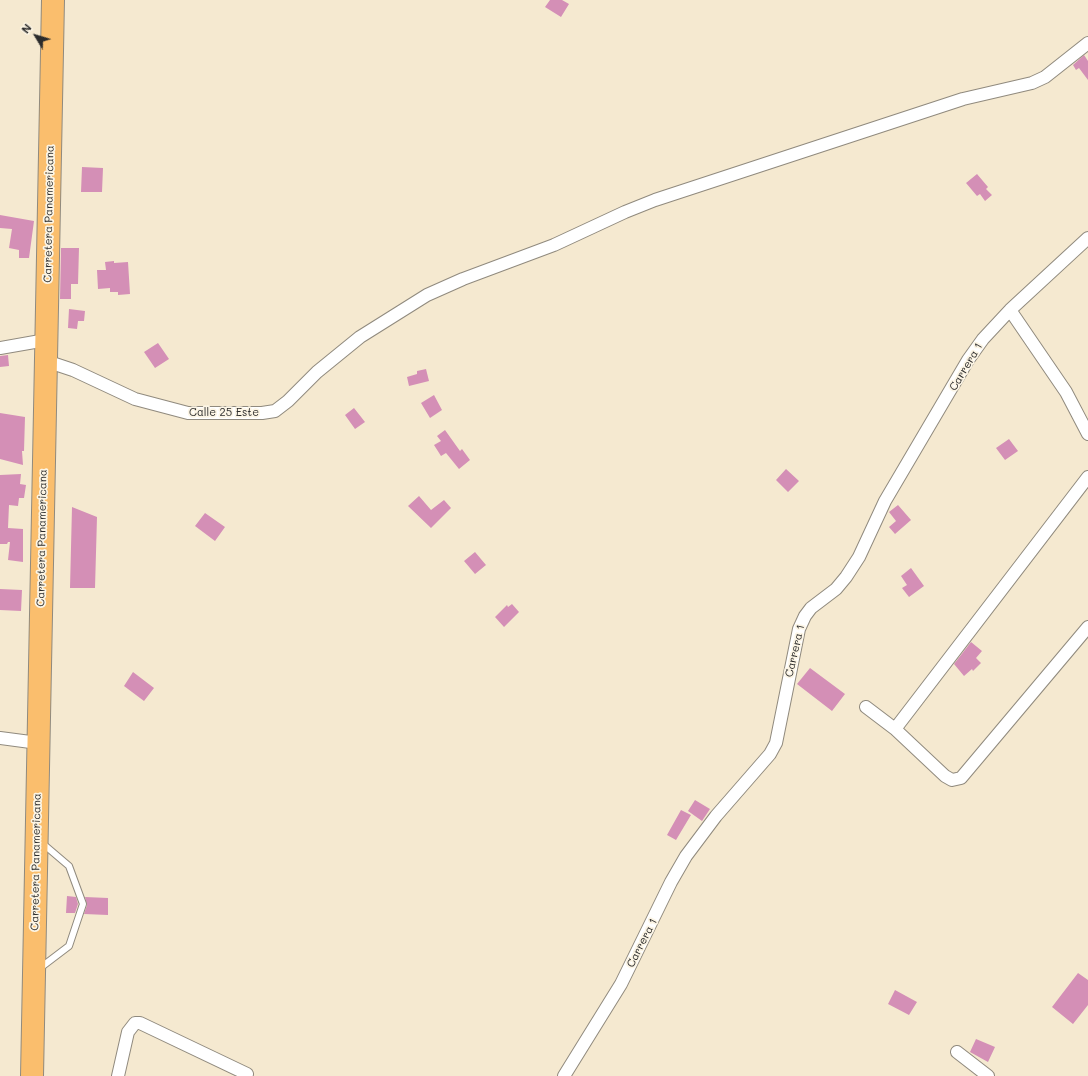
<!DOCTYPE html>
<html>
<head>
<meta charset="utf-8">
<style>
	body { margin:0 }
	#map { position:relative; width:1088px; height:1076px; overflow:hidden; background:#f5e9d0; font-family:Mali,sans-serif }
	canvas { display:block }
	.north { position:absolute; left:16px; top:16px; width:40px; height:40px; -webkit-text-stroke:3px #fcf5e5; paint-order:stroke; rotate:308deg; font-size:11px; font-weight:700; line-height:16px; text-align:center; color:#2b2b2b }
	.north::after { content:''; display:block; margin:auto; width:14px; height:18px; background:#2b2b2b; clip-path:polygon(50% 0,100% 100%,50% 72%,0 100%) }
</style>
</head>
<body>
<div id="map">
<canvas width="1088" height="1076"></canvas>
<div class="north">N</div>
</div>
<script>
const ctx = document.querySelector('canvas').getContext('2d');
ctx.lineJoin = 'round';
function fill(path, color) { ctx.fillStyle = color; ctx.fill(path, 'evenodd'); }
const toPath = rows => new Path2D(rows.map(r => 'M' + r).join(''));
function strokePath(path, color, width, dash) { ctx.strokeStyle = color; ctx.lineWidth = width; ctx.lineCap = dash ? 'butt' : 'round'; ctx.setLineDash(dash || []); ctx.stroke(path); }
function label(font, color, halo, rows, align = 'center') {
  ctx.font = font + ' Mali,sans-serif'; ctx.lineWidth = 3.5; ctx.setLineDash([]); ctx.textBaseline = 'middle'; ctx.strokeStyle = halo; ctx.fillStyle = color; for (const [text, x, y, turn = 0] of rows) {
    ctx.save(); ctx.translate(x, y); ctx.rotate((+turn || 0) * Math.PI / 180); ctx.textAlign = isNaN(turn) ? turn : align; if (halo) ctx.strokeText(text, 0, 0); ctx.fillText(text, 0, 0); ctx.restore();
  }
}
const building = toPath([
	[550,0,562,0,569,4,561,17,545,7],
	[1084,55,1088,61,1088,80,1079,68,1076,70,1073,65],
	[82,167,103,168,102,192,81,192],
	[977,174,988,187,986,189,992,195,985,201,980,194,977,196,966,183],
	[0,215,34,221,29,258,19,258,19,250,9,248,12,229,0,228],
	[61,248,79,248,78,284,71,284,71,299,60,299],
	[114,261,114,263,128,262,130,294,118,295,118,292,110,292,110,288,98,289,97,270,106,270,105,262],
	[69,309,85,311,84,321,78,321,77,329,68,328],
	[158,343,169,359,155,368,144,352],
	[8,355,9,366,0,367,0,356],
	[426,369,429,381,409,386,407,377,417,374,417,371],
	[434,395,442,410,430,418,421,403],
	[354,408,365,422,355,429,345,415],
	[0,413,25,417,24,451,22,451,23,465,0,459],
	[445,430,460,451,462,449,470,460,459,469,446,453,441,456,434,445,441,441,437,436],
	[1009,439,1018,451,1005,460,996,448],
	[786,469,799,481,788,492,776,480],
	[21,474,20,484,26,485,24,498,19,498,18,506,9,505,8,528,23,529,23,562,8,560,10,542,8,542,7,544,0,544,0,475],
	[419,496,431,510,444,500,451,508,431,528,408,506],
	[898,505,911,520,895,534,889,527,896,521,889,512],
	[72,507,97,517,95,588,70,588],
	[205,513,225,527,215,541,195,526],
	[475,552,486,565,475,574,464,561],
	[911,568,924,586,909,597,902,588,907,585,901,576],
	[0,589,22,590,21,611,0,610],
	[512,604,519,612,504,627,495,617,507,605,508,607],
	[971,642,982,651,976,658,981,663,973,671,972,669,964,676,954,664],
	[810,668,845,694,832,711,797,684],
	[133,672,154,688,144,701,124,686],
	[695,800,710,809,702,821,688,811],
	[681,810,691,815,676,840,667,835],
	[67,896,76,897,78,904,75,913,66,913],
	[85,897,108,898,108,915,84,914,87,905],
	[1078,973,1088,980,1088,1005,1073,1024,1052,1007],
	[895,990,917,1002,909,1015,888,1004],
	[976,1039,995,1047,988,1062,970,1052]
]);
const lane = toPath([
	[40,968,69,946,83,904,69,866,42,843]
]);
const street = toPath([
	[1010,310,1066,392,1088,434],
	[0,348,46,340],
	[46,361,73,370,135,399,188,413,262,413,275,411,288,401,317,372,360,337,427,295,463,279,554,245,625,212,655,200,963,99,1032,83,1045,77,1088,43],
	[866,707,895,729,945,776,952,780,961,778,1088,627],
	[895,729,1088,477],
	[0,738,38,743],
	[957,1052,988,1076],
	[118,1076,128,1032,135,1023,140,1023,247,1074],
	[564,1076,621,984,671,882,686,856,716,816,770,754,776,743,799,629,805,616,811,608,836,589,846,577,859,557,885,501,968,360,983,339,1010,310,1088,238]
]);
const highway = toPath([
	[32,1076,53,0]
]);
const streetNames = [
	["Carretera Panamericana",49,214,-89],
	["Carrera 1",966,367,-59],
	["Calle 25 Este",224,413],
	["Carretera Panamericana",42,538,-89],
	["Carrera 1",795,651,-77],
	["Carretera Panamericana",36,862,-89],
	["Carrera 1",642,943,-63]
];
fill(building, '#d48fb6');
strokePath(lane, '#908a7e', 8);
strokePath(street, '#908a7e', 14);
strokePath(highway, '#908a7e', 24);
strokePath(lane, '#fff', 6);
strokePath(street, '#fff', 12);
strokePath(highway, '#fabe6d', 22);
label('11px', '#2b2b2b', '#fcf5e5', streetNames);
</script>
</body>
</html>
